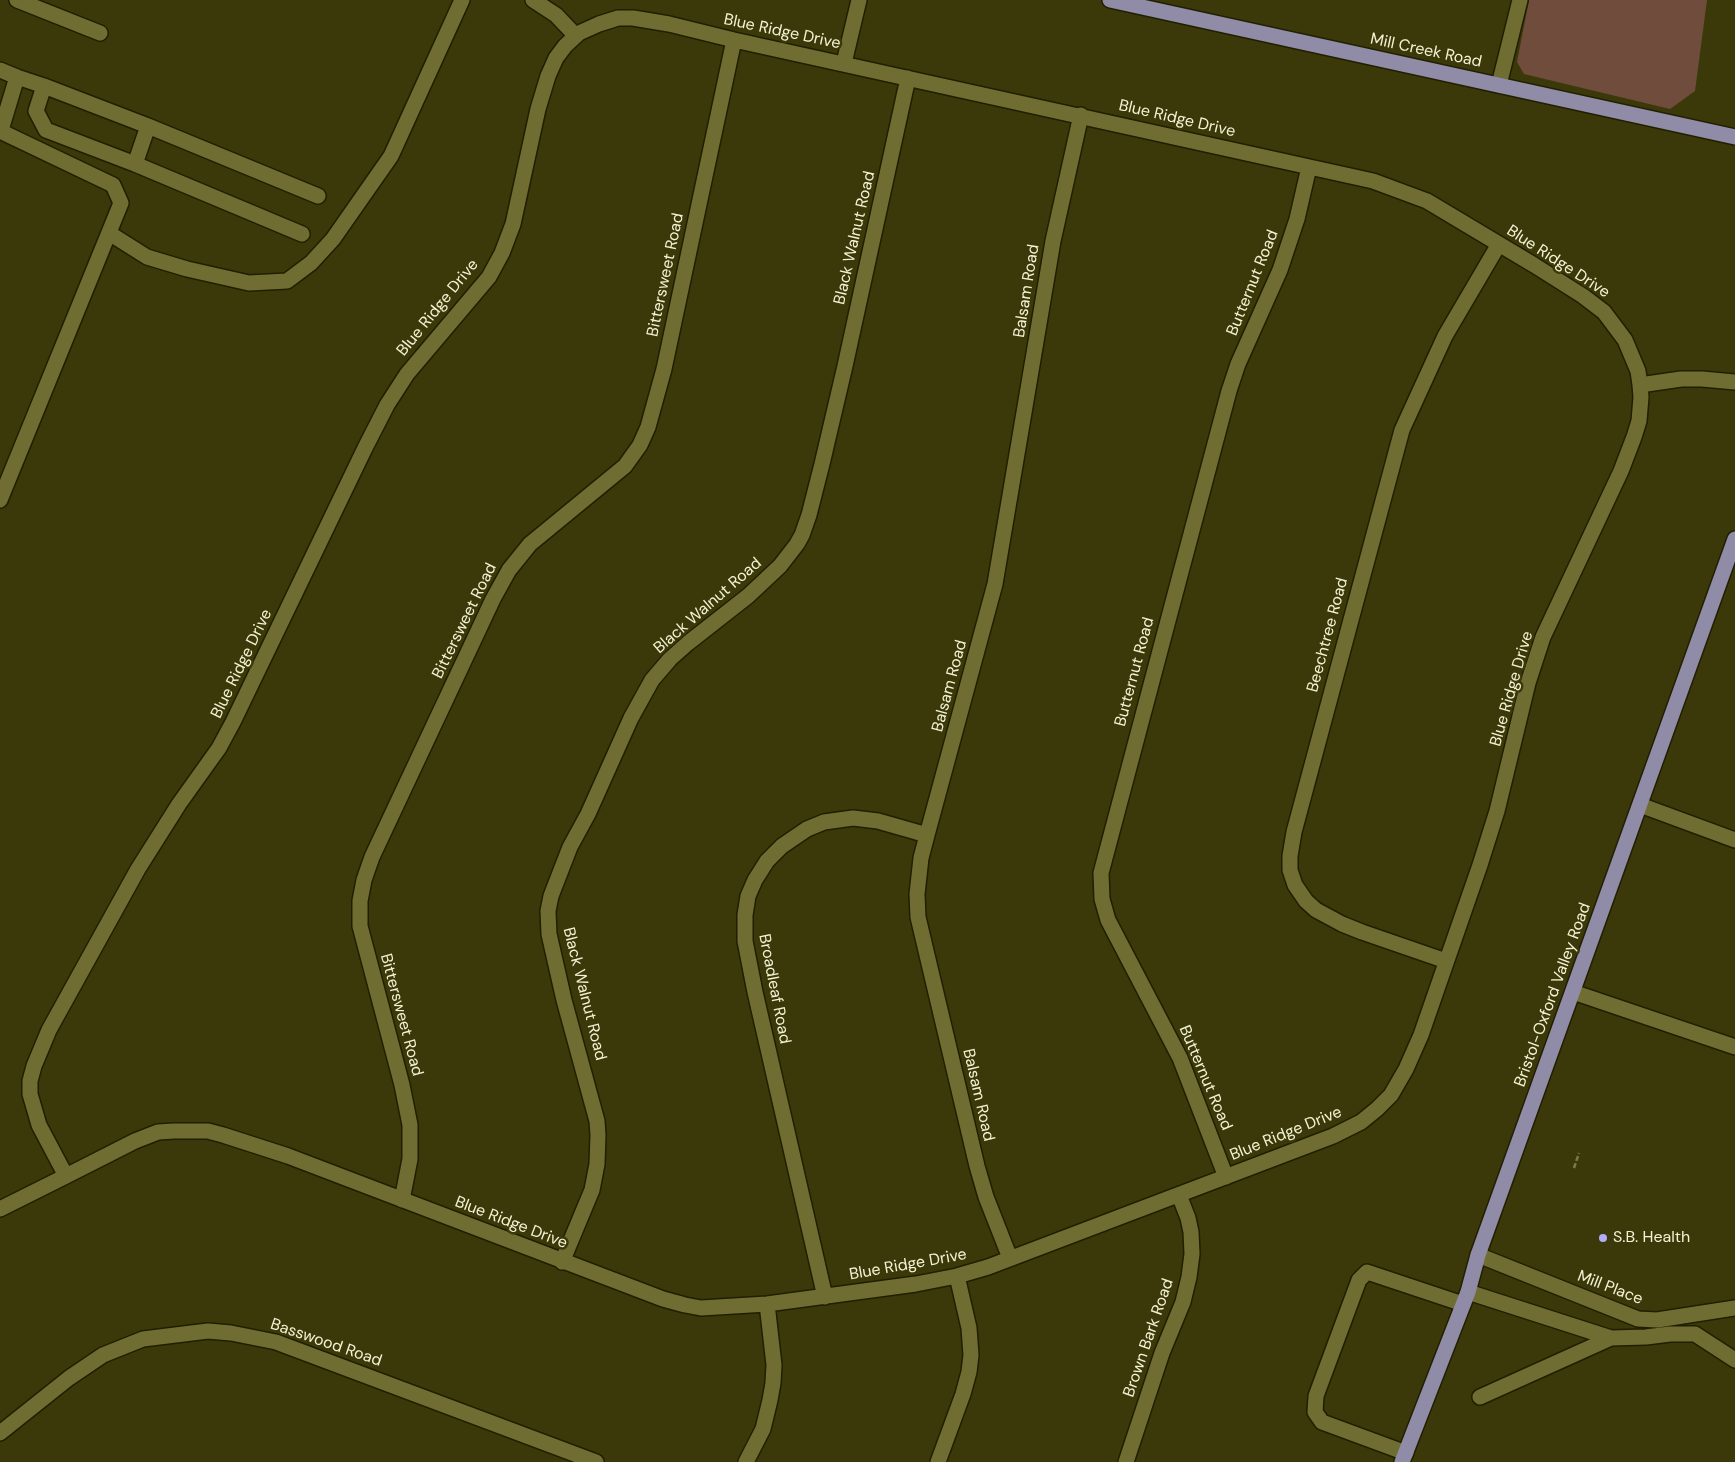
<!DOCTYPE html>
<html>
<head>
<meta charset="utf-8">
<style>
	body { margin:0 }
	canvas { display:block; background:#3b3909 }
</style>
</head>
<body>
<canvas width="1735" height="1462"></canvas>
<script>
const ctx = document.querySelector('canvas').getContext('2d');
ctx.lineJoin = 'round';
function fill(path, color) { ctx.fillStyle = color; ctx.fill(path, 'evenodd'); }
const toPath = rows => new Path2D(rows.map(r => 'M' + r).join(''));
function strokePath(path, color, width, dash) { ctx.strokeStyle = color; ctx.lineWidth = width; ctx.lineCap = dash ? 'butt' : 'round'; ctx.setLineDash(dash || []); ctx.stroke(path); }
function label(font, color, halo, rows, align = 'center') {
  ctx.font = font + ' "DM Sans",sans-serif'; ctx.lineWidth = 5; ctx.setLineDash([]); ctx.textBaseline = 'middle'; ctx.strokeStyle = halo; ctx.fillStyle = color; for (const [text, x, y, turn = 0] of rows) {
    ctx.save(); ctx.translate(x, y); ctx.rotate((+turn || 0) * Math.PI / 180); ctx.textAlign = isNaN(turn) ? turn : align; if (halo) ctx.strokeText(text, 0, 0); ctx.fillText(text, 0, 0); ctx.restore();
  }
}
const green = toPath([
	[1529,0,1707,0,1695,91,1670,109,1524,74,1517,62]
]);
const path = toPath([
	[1574,1168,1579,1153]
]);
const minor = toPath([
	[17,0,100,33],
	[533,0,556,15,576,36],
	[844,63,859,0],
	[0,70,17,77,1,130],
	[17,77,44,86,148,126,135,164,46,130,36,111,44,86],
	[1499,85,1520,0],
	[148,126,318,196],
	[0,131,113,185,121,203,0,500],
	[135,164,302,234],
	[109,233,147,257,187,269,249,283,287,281,311,263,333,239,391,156,462,0],
	[1640,385,1681,379,1702,379,1735,382],
	[1640,805,1735,840],
	[1446,961,1362,932,1342,924,1316,910,1306,901,1295,885,1290,870,1290,856,1294,832,1402,430,1445,336,1499,244],
	[1573,992,1735,1047],
	[1226,1177,1180,1058,1108,920,1102,899,1101,873,1229,391,1238,364,1280,270,1297,219,1309,167],
	[402,1200,410,1159,410,1125,402,1085,360,926,360,901,364,880,372,857,493,599,509,570,530,544,625,466,640,445,648,427,664,369,734,40],
	[0,1209,66,1176,135,1141,158,1132,174,1131,208,1131,223,1135,288,1156,663,1299,685,1305,701,1308,767,1304,916,1284,957,1276,988,1267,1333,1136,1361,1122,1377,1109,1391,1095,1406,1069,1421,1035,1480,865,1497,811,1528,683,1543,637,1621,471,1634,437,1639,421,1641,397,1640,385,1638,371,1625,340,1604,312,1583,296,1534,265,1427,201,1373,181,734,40,669,24,633,18,618,18,599,24,579,33,565,46,556,58,548,76,538,109,513,224,502,253,489,277,407,374,387,405,365,448,233,722,219,748,179,804,138,869,49,1030,34,1066,30,1081,30,1094,39,1125,66,1176],
	[1478,1255,1638,1319,1657,1320,1735,1308],
	[1010,1258,986,1197,977,1166,918,917,917,894,921,858,927,835,995,584,1053,241,1081,115],
	[562,1262,592,1190,597,1164,598,1135,597,1121,564,1000,549,934,548,911,551,896,570,847,588,814,631,718,652,680,670,659,688,643,748,596,780,566,797,544,802,535,809,515,822,464,845,366,908,78],
	[1468,1292,1611,1338,1646,1337,1670,1334,1695,1334,1735,1360],
	[825,1297,755,992,745,941,745,915,748,896,755,880,767,861,782,846,807,829,824,822,853,818,878,821,927,835],
	[1480,1397,1611,1338],
	[0,1433,69,1378,103,1355,143,1339,208,1331,231,1333,276,1342,596,1462],
	[1406,1453,1322,1422,1315,1412,1316,1396,1359,1280,1367,1272,1463,1304],
	[746,1462,763,1429,770,1400,773,1383,774,1365,767,1304],
	[938,1462,963,1394,969,1372,971,1355,969,1328,957,1276],
	[1126,1462,1162,1353,1183,1302,1189,1277,1192,1254,1191,1232,1188,1218,1179,1195]
]);
const major = toPath([
	[1110,0,1735,137],
	[1402,1462,1468,1292,1478,1255,1735,539]
]);
const markers = [
	[1603,1238,5,"#b2adf9"]
];
const streetNames = [
	["Blue Ridge Drive",782,32,12],
	["Mill Creek Road",1426,51,12],
	["Blue Ridge Drive",1177,119,13],
	["Black Walnut Road",855,238,-77],
	["Blue Ridge Drive",1558,262,33],
	["Bittersweet Road",666,275,-78],
	["Butternut Road",1253,283,-68],
	["Balsam Road",1027,291,-81],
	["Blue Ridge Drive",438,308,-51],
	["Black Walnut Road",708,606,-41],
	["Bittersweet Road",465,621,-64],
	["Beechtree Road",1328,635,-75],
	["Blue Ridge Drive",242,664,-64],
	["Butternut Road",1135,672,-75],
	["Balsam Road",950,686,-75],
	["Blue Ridge Drive",1512,689,-74],
	["Broadleaf Road",774,989,79],
	["Black Walnut Road",584,994,76],
	["Bristol-Oxford Valley Road",1553,995,-70],
	["Bittersweet Road",401,1015,75],
	["Butternut Road",1205,1078,67],
	["Balsam Road",978,1095,77],
	["Blue Ridge Drive",1286,1134,-22],
	["Blue Ridge Drive",511,1223,21],
	["Blue Ridge Drive",908,1265,-10],
	["Mill Place",1610,1288,21],
	["Brown Bark Road",1149,1338,-71],
	["Basswood Road",326,1343,19]
];
const poiNames = [
	["S.B. Health",1613,1238]
];
fill(green, '#6f4c3c');
strokePath(minor, '#211f01', 18);
strokePath(major, '#211f01', 18);
strokePath(path, '#7a794e', 2.5, [5, 2.5]);
strokePath(minor, '#6f6d32', 15);
strokePath(major, '#908ba6', 15);
for (const [x, y, r, color] of markers) { const dot = new Path2D(); dot.arc(x, y, r, 0, 2 * Math.PI); ctx.fillStyle = color; ctx.fill(dot); strokePath(dot, '#3b3909', 2); }
label('16px', '#f3f3d4', '#3b3909', streetNames);
label('16px', '#f3f3d4', '#3b3909', poiNames, 'left');
</script>
</body>
</html>
